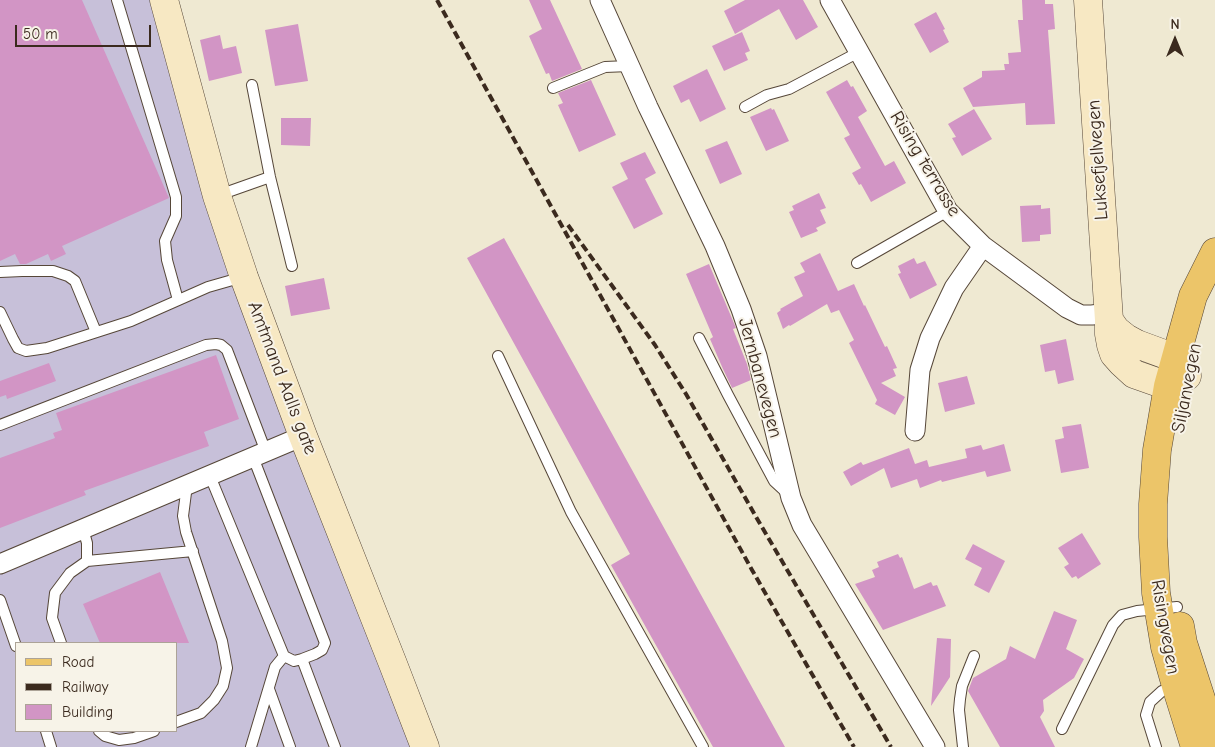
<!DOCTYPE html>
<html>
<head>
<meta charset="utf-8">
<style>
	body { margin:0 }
	#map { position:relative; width:1215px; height:747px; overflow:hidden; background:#efe9d2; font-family:"Comic Neue",sans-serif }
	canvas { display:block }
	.legend { position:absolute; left:15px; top:642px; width:162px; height:90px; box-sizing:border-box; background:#f7f3e8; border:1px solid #aca397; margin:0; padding:6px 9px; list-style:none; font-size:15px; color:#3b2a1e }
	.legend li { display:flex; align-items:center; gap:10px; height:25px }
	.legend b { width:25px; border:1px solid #aca397 }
	.north { position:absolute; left:1150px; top:15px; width:50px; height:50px; -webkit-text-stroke:4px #f7f3e8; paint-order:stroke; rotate:0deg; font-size:14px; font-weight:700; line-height:20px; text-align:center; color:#3b2a1e }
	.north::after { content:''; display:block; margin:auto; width:18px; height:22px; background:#3b2a1e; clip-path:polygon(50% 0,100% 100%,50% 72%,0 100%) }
	.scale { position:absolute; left:15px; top:25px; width:136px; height:22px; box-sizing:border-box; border:2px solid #3b2a1e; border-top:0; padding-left:6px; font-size:15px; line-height:18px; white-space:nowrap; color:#3b2a1e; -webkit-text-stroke:4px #f7f3e8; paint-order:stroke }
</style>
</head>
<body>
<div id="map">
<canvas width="1215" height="747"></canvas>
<ul class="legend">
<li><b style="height:6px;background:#ecc569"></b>Road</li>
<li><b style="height:6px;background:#3b2a1e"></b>Railway</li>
<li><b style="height:14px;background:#d295c5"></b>Building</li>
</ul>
<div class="north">N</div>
<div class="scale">50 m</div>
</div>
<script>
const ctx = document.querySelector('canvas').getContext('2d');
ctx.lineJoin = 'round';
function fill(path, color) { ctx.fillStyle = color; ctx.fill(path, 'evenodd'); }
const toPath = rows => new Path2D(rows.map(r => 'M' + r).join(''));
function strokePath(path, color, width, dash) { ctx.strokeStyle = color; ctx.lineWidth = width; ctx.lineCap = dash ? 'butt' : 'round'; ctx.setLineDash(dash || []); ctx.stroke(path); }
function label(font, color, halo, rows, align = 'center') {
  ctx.font = font + ' "Comic Neue",sans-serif'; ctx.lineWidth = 4; ctx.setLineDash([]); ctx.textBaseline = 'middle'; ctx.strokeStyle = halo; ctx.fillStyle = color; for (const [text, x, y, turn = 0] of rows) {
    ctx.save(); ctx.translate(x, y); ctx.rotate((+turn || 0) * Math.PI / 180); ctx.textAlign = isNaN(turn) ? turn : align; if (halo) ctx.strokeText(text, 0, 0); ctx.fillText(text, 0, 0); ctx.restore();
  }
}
const industrial = toPath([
	[0,0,164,0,217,196,425,747,0,747],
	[16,643,176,643,176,731,16,731]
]);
const building = toPath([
	[0,0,82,0,169,198,62,246,66,254,51,261,48,254,26,264,20,264,15,254,0,261],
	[529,0,550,0,582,69,552,81,549,73,546,74,529,36,542,29],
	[745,0,803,0,818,27,796,40,779,9,735,34,724,11],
	[1022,0,1045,0,1045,4,1053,4,1055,29,1048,30,1055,124,1026,125,1025,103,973,107,963,88,982,77,982,71,1005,70,1004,64,1009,64,1008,53,1021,52,1018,20,1023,20],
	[936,12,945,29,943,30,949,42,930,53,914,24],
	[298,24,308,81,275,86,265,30],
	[742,32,750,51,745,53,748,60,724,71,712,46],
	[220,35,223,49,236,46,242,73,209,81,200,40],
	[707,69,726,109,700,122,689,99,681,103,673,86],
	[591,80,616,135,579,152,558,105,563,103,558,93],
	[847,80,851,87,853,86,867,111,858,117,885,166,894,161,906,183,871,202,861,184,859,185,852,173,861,168,844,138,850,135,826,92],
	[771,108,772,110,774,109,789,141,766,151,750,117],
	[974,109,992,139,962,156,952,138,956,137,948,124],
	[281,118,311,118,310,146,281,145],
	[727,141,742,174,720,184,705,150],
	[645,152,656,173,645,179,663,214,634,229,612,187,628,179,620,163],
	[819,193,826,208,820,210,826,223,816,228,818,231,801,238,789,212,794,210,792,206],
	[1041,205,1041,209,1050,208,1051,234,1040,235,1040,241,1022,242,1020,206],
	[504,238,785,747,713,747,611,565,630,554,467,258],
	[820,253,838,291,854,284,864,306,865,305,885,347,887,346,897,368,893,369,896,376,881,383,905,397,895,415,875,404,877,400,849,343,854,340,839,310,831,313,827,304,790,326,789,325,783,329,777,313,781,310,780,309,803,296,794,277,805,272,800,263],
	[914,258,917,264,925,261,937,285,910,299,898,274,901,273,898,266],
	[709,264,736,328,733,329,747,364,751,380,732,388,723,369,710,339,713,337,686,274],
	[324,278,330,309,291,316,285,286],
	[1066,339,1074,380,1058,384,1055,370,1045,372,1040,345],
	[216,355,239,419,204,432,209,446,84,491,86,495,0,528,0,458,55,438,53,433,62,430,56,413],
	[49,363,56,381,7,399,6,395,0,397,0,381],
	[967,376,975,404,945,412,938,383],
	[1081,424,1089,468,1061,473,1055,440,1064,438,1062,427],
	[1004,444,1011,471,987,477,985,471,942,482,941,480,920,488,917,479,891,488,884,468,851,486,843,472,861,462,863,465,909,448,915,464,927,460,929,467,967,458,965,449,981,445,983,450],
	[1082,533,1101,564,1078,579,1076,576,1072,578,1064,567,1069,564,1058,548],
	[973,544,1005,561,989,593,974,585,982,568,965,559],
	[898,554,900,558,902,557,914,589,931,582,933,586,937,585,946,606,883,630,855,584,875,577,872,570,879,567,877,562],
	[160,572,189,643,100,643,83,604],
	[1054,611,1077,620,1066,649,1084,659,1074,678,1043,700,1044,711,1040,717,1055,747,1000,747,968,691,973,678,1006,659,1010,646,1035,659],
	[937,638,951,639,950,677,931,706]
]);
const lane = toPath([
	[117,0,176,197,176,216,165,241,167,260,178,300],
	[252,85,270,177,292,266],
	[553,88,605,67,629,66],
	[745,107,767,95,789,89,859,52],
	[219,195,270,177],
	[857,263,948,211],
	[0,272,22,271,53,271,68,276,75,281,96,332],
	[0,312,13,339,18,348,26,351,47,348,131,321,208,287,243,277],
	[699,338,728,395,774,481,787,493],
	[498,356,571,512,703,747],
	[0,425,206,345,216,344,221,345,227,350,266,452],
	[210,476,284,656,294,661,302,659,315,654,322,650,325,643,253,457],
	[87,561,193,551],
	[0,600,16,646],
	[61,643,52,618,55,593,70,573,87,561,87,543,83,529],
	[302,659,335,747],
	[269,689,290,747],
	[176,722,201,713,214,700,223,686,227,668,222,641,186,532,183,516,187,485],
	[1062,729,1113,625,1122,615,1137,611,1177,607],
	[46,731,51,747],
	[99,731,105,736,119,740,134,738,154,731],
	[251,747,275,667,284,656],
	[963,747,959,710,960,699,962,686,974,656],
	[1156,747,1146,715,1150,702,1162,691,1174,687]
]);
const street = toPath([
	[600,0,648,107,715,246,741,309,757,356,791,498,802,525,935,747],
	[830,0,948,211,983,246,1067,308,1081,315,1092,315,1108,313],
	[915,431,920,370,930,338,954,288,983,246],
	[0,564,303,436]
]);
const secondary = toPath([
	[164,0,217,196,244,277,303,436,393,664,425,747],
	[1088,0,1109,320,1109,334,1111,345,1114,354,1122,363,1134,374,1168,386,1187,376,1175,358,1137,344,1126,338,1116,330,1109,320]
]);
const primary = toPath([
	[1180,626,1183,643,1215,742],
	[1195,747,1176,686,1165,647,1156,593,1153,537,1153,504,1157,450,1168,386,1193,296,1215,252]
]);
const rail = toPath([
	[437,0,752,570,854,747],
	[568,225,655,345,686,394,759,522,891,747]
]);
const streetNames = [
	["Luksefjellvegen",1098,160,-94],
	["Rising terrasse",925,164,59],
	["Amtmand Aalls gate",282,378,69],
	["Jernbanevegen",760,378,75],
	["Siljanvegen",1187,388,-79],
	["Risingvegen",1165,627,80]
];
fill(industrial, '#c7c0d9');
fill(building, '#d295c5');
strokePath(lane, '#564739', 12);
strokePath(street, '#564739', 21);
strokePath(secondary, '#564739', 29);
strokePath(primary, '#564739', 29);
strokePath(lane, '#fff', 10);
strokePath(street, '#fff', 19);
strokePath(secondary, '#f7e8c3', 28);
strokePath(primary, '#ecc569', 28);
strokePath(rail, '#3b2a1e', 4, [8, 4]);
label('19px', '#3b2a1e', '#f7f3e8', streetNames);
</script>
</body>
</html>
